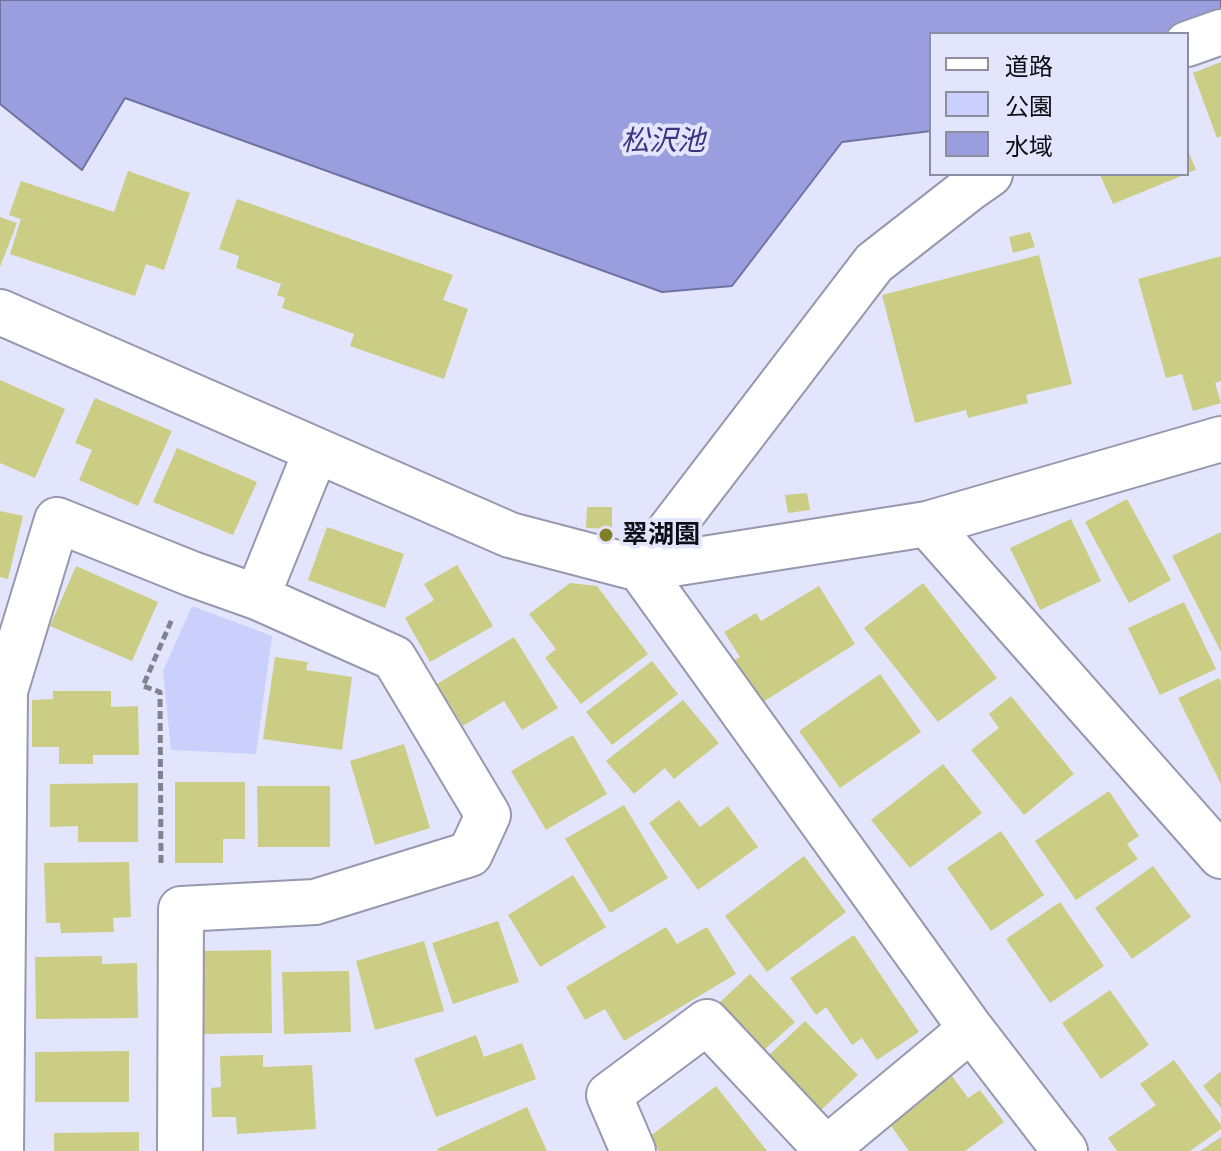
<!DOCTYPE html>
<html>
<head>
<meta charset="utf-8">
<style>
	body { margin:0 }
	#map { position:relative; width:1221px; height:1151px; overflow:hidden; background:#e3e5fc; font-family:Lato,"Noto Sans JP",sans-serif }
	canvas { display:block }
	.legend { position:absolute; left:929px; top:32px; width:260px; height:144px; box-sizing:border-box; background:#e3e5fc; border:2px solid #8d8fa0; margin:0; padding:10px 14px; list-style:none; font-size:24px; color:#0d0e15 }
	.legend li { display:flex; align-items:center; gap:16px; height:40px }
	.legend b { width:40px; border:2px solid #8d8fa0 }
</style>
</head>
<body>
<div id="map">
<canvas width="1221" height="1151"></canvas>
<ul class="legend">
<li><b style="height:10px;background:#fff"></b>道路</li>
<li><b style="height:22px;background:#cbcffb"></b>公園</li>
<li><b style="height:22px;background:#9a9edf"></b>水域</li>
</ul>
</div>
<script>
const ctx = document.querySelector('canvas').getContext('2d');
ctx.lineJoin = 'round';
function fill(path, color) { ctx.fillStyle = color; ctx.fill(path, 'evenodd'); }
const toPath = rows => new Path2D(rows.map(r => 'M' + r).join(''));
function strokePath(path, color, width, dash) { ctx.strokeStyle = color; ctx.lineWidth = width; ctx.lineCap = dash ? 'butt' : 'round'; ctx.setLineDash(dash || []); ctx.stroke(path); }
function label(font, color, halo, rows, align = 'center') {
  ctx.font = font + ' Lato,"Noto Sans JP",sans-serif'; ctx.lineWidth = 8; ctx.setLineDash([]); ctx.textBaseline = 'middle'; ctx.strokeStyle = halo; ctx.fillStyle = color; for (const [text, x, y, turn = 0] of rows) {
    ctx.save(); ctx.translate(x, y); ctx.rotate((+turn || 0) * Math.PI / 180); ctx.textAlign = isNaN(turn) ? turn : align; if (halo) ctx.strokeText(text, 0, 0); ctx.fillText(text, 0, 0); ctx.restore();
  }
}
const green = toPath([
	[192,606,272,636,256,754,171,750,163,671]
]);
const water = toPath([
	[0,0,1221,0,1221,10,1171,34,931,34,931,131,842,142,732,286,662,292,125,98,82,170,0,104,0,0]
]);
const building = toPath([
	[1221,62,1221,136,1217,138,1193,73],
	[1187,148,1196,170,1187,173],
	[128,171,190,193,164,270,146,264,135,296,10,254,21,219,9,215,21,181,114,212],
	[1102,174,1186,174,1113,204,1100,175],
	[237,199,453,275,443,300,468,309,444,379,350,346,354,334,282,308,285,298,277,295,281,284,236,268,239,256,219,249],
	[0,217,17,223,0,267],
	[1030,232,1035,247,1013,253,1009,237],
	[1039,255,1072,384,1026,395,1028,403,968,418,966,410,915,423,882,295],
	[1221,256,1221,381,1215,383,1221,403,1193,411,1182,374,1166,378,1138,279],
	[0,380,65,409,35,478,0,463],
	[95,398,172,431,138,506,79,480,92,450,75,443],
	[177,448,257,482,233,535,153,502],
	[807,493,810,510,788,513,785,495],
	[1127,499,1171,580,1129,603,1085,522],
	[587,507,612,507,612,529,586,528],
	[0,511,23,516,8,579,0,577],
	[1071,519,1101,581,1040,610,1010,548],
	[327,527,404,554,385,608,308,580],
	[1221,532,1221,652,1172,556],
	[457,565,493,626,430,662,405,618,434,600,424,584],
	[76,566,158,602,132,661,50,626],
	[570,583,597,586,648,654,581,704,545,658,556,649,529,614],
	[923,583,997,678,938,722,864,628],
	[819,586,855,644,755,707,728,664,740,657,724,632,756,613,761,621],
	[1184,602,1216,669,1160,695,1128,628],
	[514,637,558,708,522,730,504,701,463,726,437,684],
	[275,657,308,662,306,670,352,677,342,750,263,739],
	[652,661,678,694,612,745,586,712],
	[880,674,921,732,840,788,799,731],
	[1219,678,1221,682,1221,784,1178,698],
	[53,691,111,691,111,707,138,706,139,755,93,755,93,764,59,764,59,747,32,747,32,700,53,699],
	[1011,696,1074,774,1024,815,971,750,999,728,989,714],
	[683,700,719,743,674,779,665,768,634,794,606,761],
	[573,735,607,794,546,830,511,771],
	[404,744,430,828,375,845,350,761],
	[943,764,982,813,910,868,871,820],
	[175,782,245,782,245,839,223,839,223,863,175,863],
	[138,783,138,842,78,842,78,826,50,827,50,784],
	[257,786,330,786,330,847,258,847],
	[1109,791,1139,836,1127,844,1138,859,1076,900,1035,841],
	[679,800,700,827,728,806,758,847,698,890,649,823],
	[624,805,668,878,610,913,565,839],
	[1001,831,1044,895,991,931,947,868],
	[804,856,846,912,767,972,725,916],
	[129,862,131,917,113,918,114,932,61,933,60,923,46,923,44,863],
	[1153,866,1191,917,1132,959,1095,908],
	[573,875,606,927,540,967,508,915],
	[1060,902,1104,966,1050,1003,1006,939],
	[498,921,519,982,453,1004,432,943],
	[666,927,677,944,707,927,736,974,624,1041,605,1009,585,1020,566,987],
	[854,935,919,1032,877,1060,862,1038,852,1045,826,1007,816,1015,790,978],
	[424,941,444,1011,375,1030,356,961],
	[271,950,272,1033,204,1034,202,951],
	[102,956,102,964,137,963,138,1018,36,1019,35,957],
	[349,971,351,1032,284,1034,282,972],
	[750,974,795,1022,764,1050,719,1003],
	[1110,990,1149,1045,1101,1079,1062,1023],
	[805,1021,858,1075,819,1112,767,1057],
	[476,1035,484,1057,522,1043,536,1079,436,1117,414,1059],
	[129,1051,129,1102,35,1102,35,1052],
	[263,1055,263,1067,312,1065,316,1129,237,1134,236,1117,212,1117,211,1088,221,1087,220,1056],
	[1174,1060,1221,1125,1221,1129,1190,1151,1117,1151,1108,1138,1156,1105,1140,1084],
	[1221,1071,1221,1108,1203,1086],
	[952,1076,968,1098,980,1090,1004,1122,965,1151,909,1151,889,1123],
	[716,1086,767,1151,659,1151,649,1137],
	[527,1107,547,1151,438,1151,437,1149],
	[139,1132,139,1151,54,1151,54,1133],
	[1221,1137,1221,1151,1200,1151]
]);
const path = toPath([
	[161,863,160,692,143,686,172,619]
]);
const street = toPath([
	[1187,44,1221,32],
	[990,174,970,188,874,263,640,569,971,1029,1065,1151],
	[0,312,510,535,640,569,927,524,1221,439],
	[927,524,1221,856],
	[257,597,316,451],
	[1,1151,5,691,57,520,192,574,257,597,394,658,488,815,470,854,315,902,181,909,180,1151],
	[633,1151,609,1095,707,1022,826,1149],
	[824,1151,971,1029]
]);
const markers = [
	[606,535,8,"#7f7f27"]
];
const poiNames = [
	["翠湖園",622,535]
];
const waterNames = [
	["松沢池",663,141]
];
fill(green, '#cbcffb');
fill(water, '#9a9edf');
strokePath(water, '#7073a2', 2);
fill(building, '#cbcd84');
strokePath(street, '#9698ad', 48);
strokePath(path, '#808291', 5, [8, 4]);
strokePath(street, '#fff', 44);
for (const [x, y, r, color] of markers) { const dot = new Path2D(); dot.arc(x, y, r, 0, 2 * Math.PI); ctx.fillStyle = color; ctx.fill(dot); strokePath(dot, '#e3e5fc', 3); }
label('bold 26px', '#0d0e15', '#e3e5fc', poiNames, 'left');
label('italic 28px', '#393682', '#e3e5fc', waterNames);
</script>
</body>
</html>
